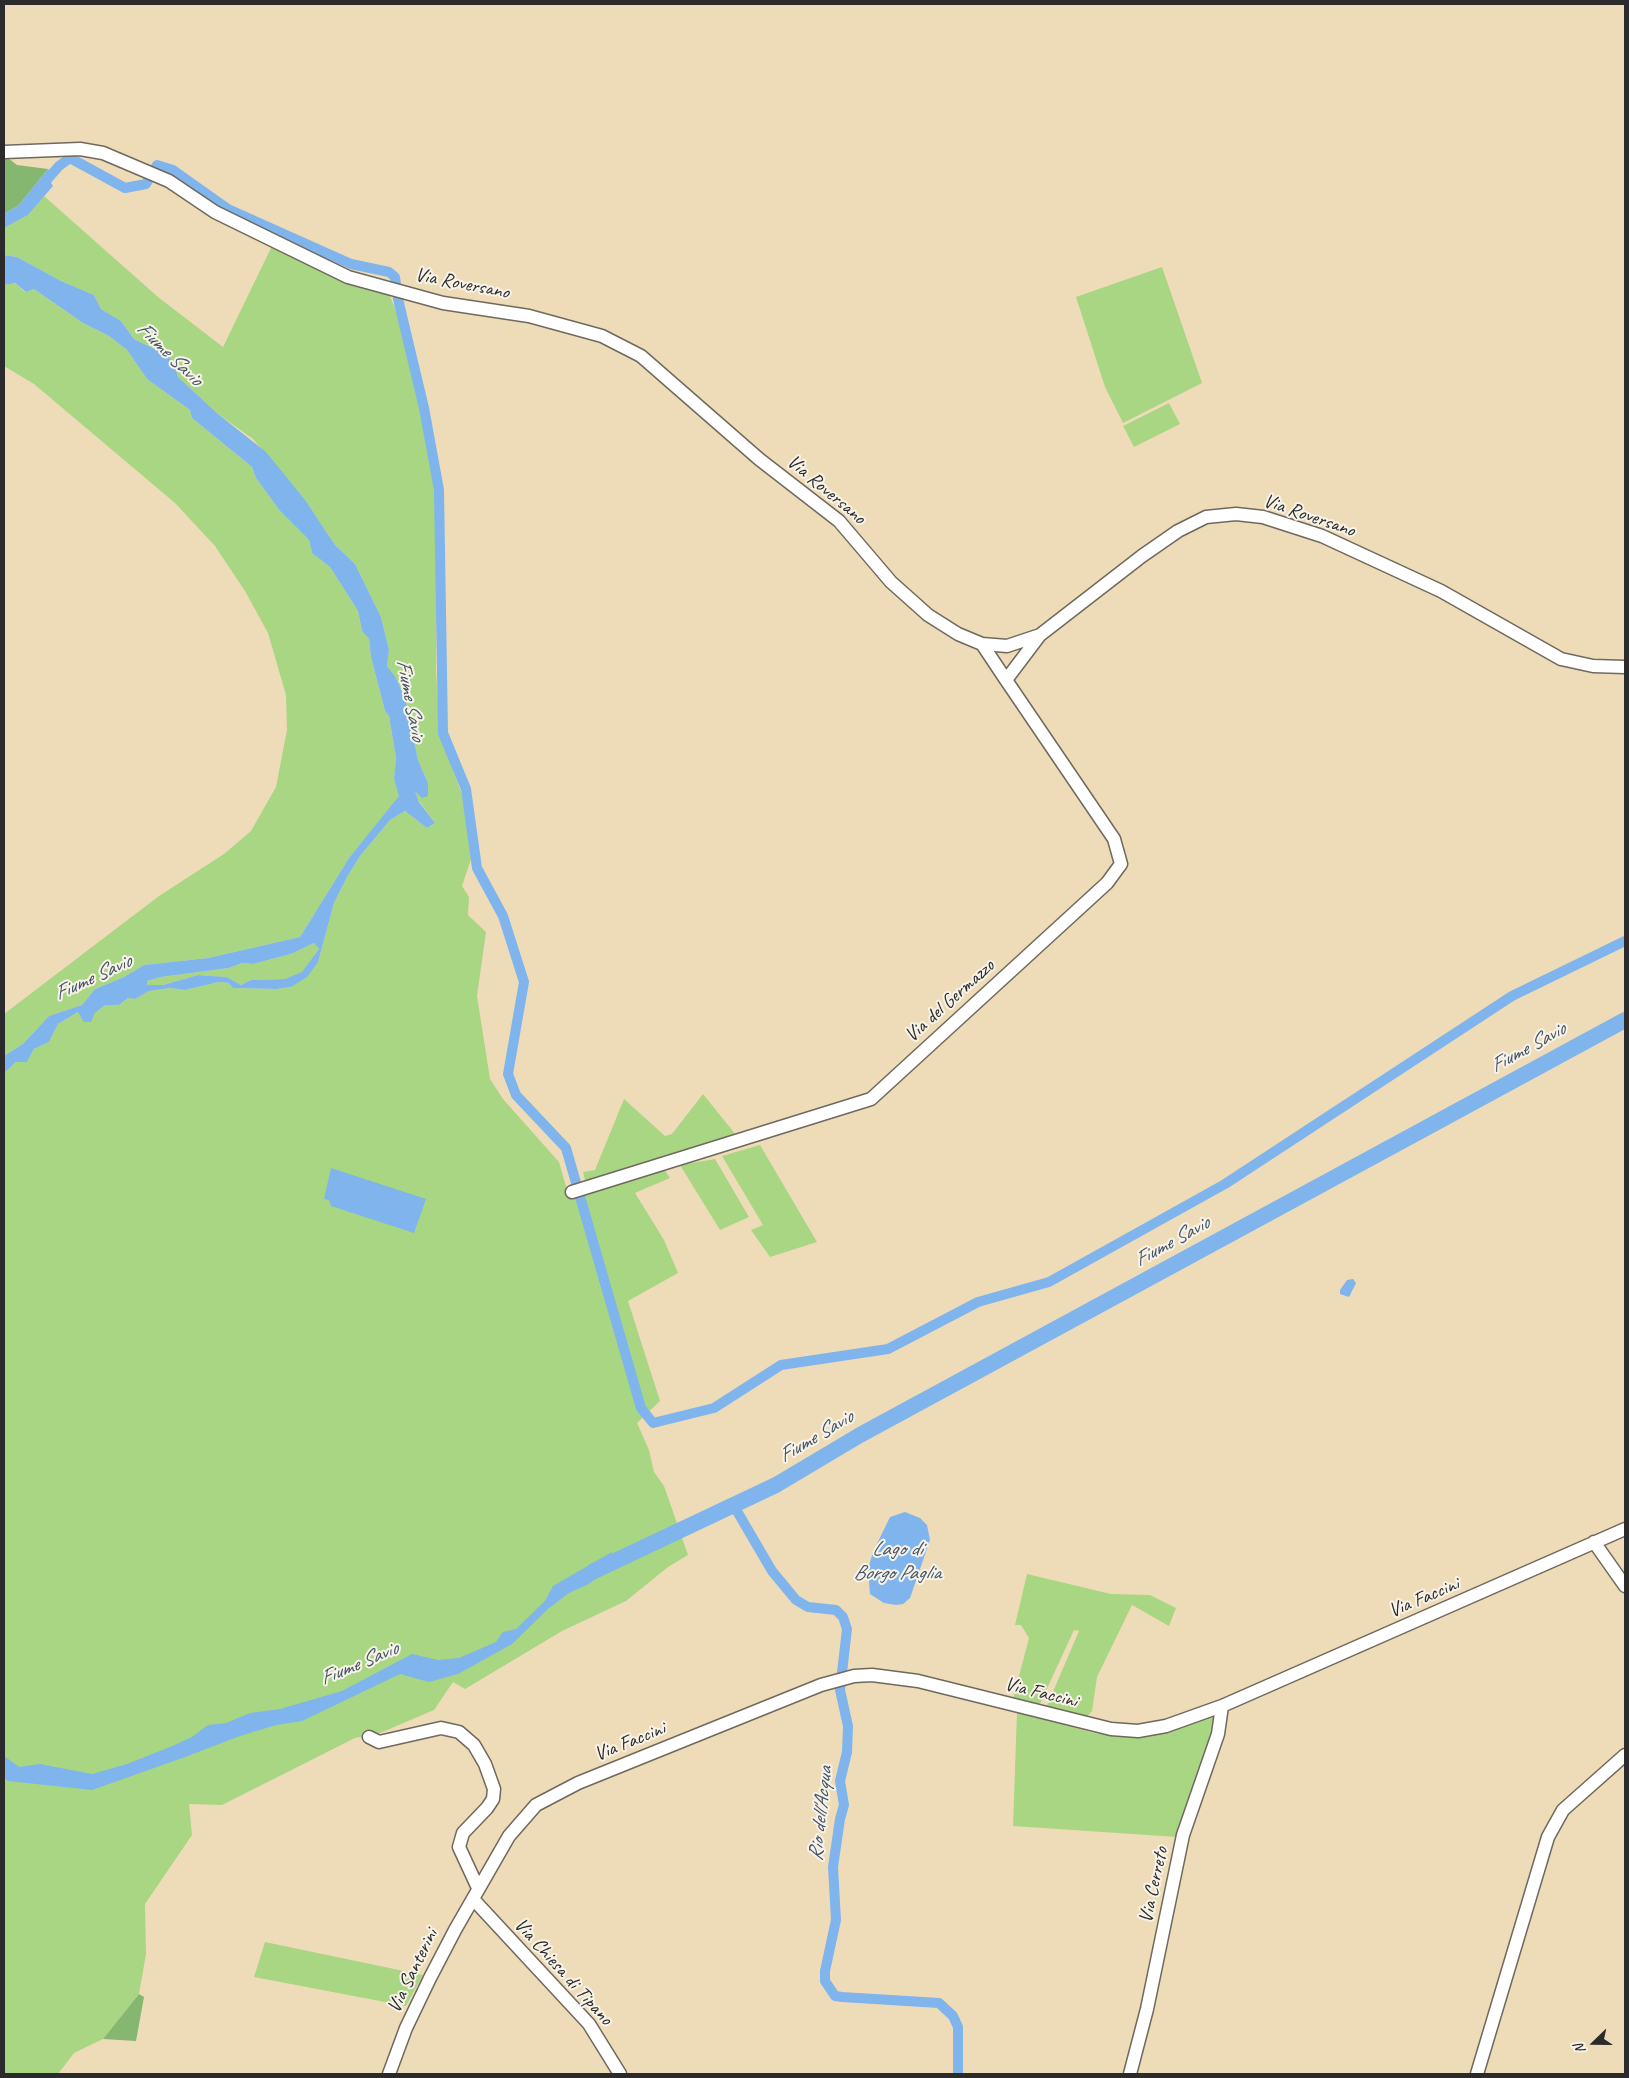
<!DOCTYPE html>
<html>
<head>
<meta charset="utf-8">
<style>
	body { margin:0 }
	#map { position:relative; width:1629px; height:2078px; overflow:hidden; background:#eedcb9; font-family:Caveat,sans-serif }
	canvas { display:block }
	.frame { position:absolute; inset:0; border:5px solid #2b2b2b; pointer-events:none }
	.north { position:absolute; left:1569px; top:2018px; width:50px; height:50px; -webkit-text-stroke:4px #f7f3e8; paint-order:stroke; rotate:248deg; font-size:14px; font-weight:700; line-height:20px; text-align:center; color:#2b2b2b }
	.north::after { content:''; display:block; margin:auto; width:18px; height:22px; background:#2b2b2b; clip-path:polygon(50% 0,100% 100%,50% 72%,0 100%) }
</style>
</head>
<body>
<div id="map">
<canvas width="1629" height="2078"></canvas>
<div class="frame"></div>
<div class="north">N</div>
</div>
<script>
const ctx = document.querySelector('canvas').getContext('2d');
ctx.lineJoin = 'round';
function fill(path, color) { ctx.fillStyle = color; ctx.fill(path, 'evenodd'); }
const toPath = rows => new Path2D(rows.map(r => 'M' + r).join(''));
function strokePath(path, color, width, dash) { ctx.strokeStyle = color; ctx.lineWidth = width; ctx.lineCap = dash ? 'butt' : 'round'; ctx.setLineDash(dash || []); ctx.stroke(path); }
function label(font, color, halo, rows, align = 'center') {
  ctx.font = font + ' Caveat,sans-serif'; ctx.lineWidth = 4; ctx.setLineDash([]); ctx.textBaseline = 'middle'; ctx.strokeStyle = halo; ctx.fillStyle = color; for (const [text, x, y, turn = 0] of rows) {
    ctx.save(); ctx.translate(x, y); ctx.rotate((+turn || 0) * Math.PI / 180); ctx.textAlign = isNaN(turn) ? turn : align; if (halo) ctx.strokeText(text, 0, 0); ctx.fillText(text, 0, 0); ctx.restore();
  }
}
const green = toPath([
	[44,196,158,297,223,347,272,246,389,294,399,318,421,411,437,490,436,671,440,735,463,797,471,859,462,886,469,897,468,915,486,932,477,996,490,1079,503,1099,559,1162,569,1197,588,1193,583,1172,595,1170,624,1099,665,1136,672,1134,703,1094,736,1135,660,1163,670,1178,635,1193,664,1240,678,1273,628,1301,660,1401,637,1423,649,1450,654,1472,664,1486,688,1555,668,1567,626,1601,562,1631,465,1689,453,1682,434,1710,380,1733,355,1738,222,1805,189,1804,192,1835,145,1904,146,1954,139,1994,103,2039,74,2053,58,2074,4,2074,4,1073,16,1062,27,1062,34,1049,49,1042,58,1024,78,1012,94,1014,105,1005,119,1005,128,998,135,999,149,991,170,988,185,990,219,982,229,983,233,988,276,989,291,987,318,962,334,903,347,877,360,856,390,820,405,811,427,828,435,823,419,801,414,789,428,783,418,760,405,698,395,676,387,666,389,650,381,617,355,564,335,545,306,501,253,439,218,414,178,377,174,363,167,355,134,339,121,321,101,309,94,295,61,281,17,257,4,255,4,228,28,215],
	[1162,267,1202,383,1123,423,1105,387,1076,297],
	[15,283,25,292,34,289,83,323,109,336,127,350,147,379,190,410,192,418,252,467,256,478,280,511,309,540,312,553,330,567,358,611,362,631,369,639,371,657,385,711,389,716,396,758,394,779,400,796,349,858,300,937,208,958,144,965,124,977,95,989,82,1005,49,1016,23,1044,4,1056,4,1014,159,896,224,854,251,831,276,787,287,730,286,695,268,633,245,591,215,546,175,503,34,384,4,366,4,285],
	[1169,403,1180,424,1134,447,1123,426],
	[314,943,319,949,302,973,285,979,251,980,241,985,227,977,198,975,163,985,147,985,147,981,161,977,229,968,242,963,253,964,291,954],
	[760,1145,817,1242,770,1257,751,1230,763,1225,722,1156],
	[715,1159,749,1217,720,1230,680,1165],
	[1027,1574,1111,1594,1150,1595,1176,1608,1169,1626,1132,1605,1097,1677,1092,1711,1086,1718,1046,1708,1079,1631,1074,1630,1039,1706,1013,1699,1029,1638,1021,1625,1015,1625],
	[1017,1712,1094,1733,1123,1737,1152,1735,1206,1716,1213,1717,1216,1722,1177,1837,1013,1826],
	[265,1942,423,1975,406,2006,254,1977]
]);
const forest = toPath([
	[4,155,17,165,48,169,19,205,4,214],
	[139,1994,144,1997,136,2041,103,2039]
]);
const water = toPath([
	[48,169,55,175,50,181,53,186,28,215,4,228,4,214,19,205],
	[4,255,17,257,61,281,94,295,101,309,121,321,134,339,167,355,174,363,178,377,218,414,266,452,306,501,335,545,355,564,381,617,389,650,387,666,395,676,405,698,418,760,428,783,428,796,422,798,415,791,419,802,435,823,427,828,405,811,390,820,360,856,347,877,334,903,318,962,307,977,291,987,276,989,233,988,229,983,219,982,185,990,170,988,149,991,135,999,128,998,119,1005,105,1005,94,1014,91,1022,84,1022,78,1012,58,1024,49,1042,34,1049,27,1062,16,1062,4,1073,4,1056,23,1044,49,1016,82,1005,95,989,124,977,144,965,208,958,300,937,349,858,399,796,394,779,396,758,389,716,385,711,371,657,369,639,362,631,358,611,330,567,312,553,309,540,280,511,256,478,252,467,192,418,190,410,147,379,127,350,109,336,83,323,34,289,26,292,15,283,4,285],
	[314,943,319,949,302,972,285,979,251,980,241,985,227,977,198,975,163,985,147,985,147,981,161,977,229,968,242,963,253,964,291,954],
	[331,1168,426,1199,414,1233,331,1206,329,1200,324,1199],
	[1353,1279,1356,1283,1349,1297,1340,1294,1340,1290,1347,1280],
	[905,1512,920,1518,927,1525,930,1540,910,1598,903,1604,896,1605,884,1603,870,1594,868,1569,873,1552,890,1517],
	[612,1552,615,1569,606,1572,587,1585,569,1593,549,1608,512,1644,458,1674,429,1682,400,1674,302,1721,276,1725,240,1736,185,1757,92,1790,8,1781,4,1778,4,1756,19,1767,40,1764,92,1774,127,1764,170,1747,192,1737,208,1725,226,1723,250,1713,280,1709,342,1691,412,1654,438,1660,459,1658,496,1642,503,1632,516,1629,545,1601,553,1586]
]);
const canal = toPath([
	[45,182,59,166,70,158,125,188,146,184,157,165,173,170,228,209,351,264,389,272,395,277,398,299,424,408,439,490,443,733,466,789,477,868,503,916,524,982,508,1074,516,1095,566,1148,641,1408,653,1423,714,1408,781,1365,888,1349,978,1302,1049,1282,1225,1184,1512,996,1625,941],
	[734,1506,772,1571,796,1600,808,1607,836,1610,843,1617,847,1629,840,1690,848,1726,847,1752,840,1781,844,1805,840,1819,833,1867,836,1920,825,1971,825,1981,835,1996,842,1997,939,2003,953,2016,958,2027,958,2074]
]);
const river = toPath([
	[594,1571,776,1485,860,1435,1625,1020]
]);
const minor = toPath([
	[4,152,80,149,103,153,169,181,215,212,348,277,443,303,529,316,602,336,641,356,759,459,839,521,891,582,928,615,958,634,982,644,1007,646,1040,635,1142,556,1178,531,1206,517,1236,514,1263,517,1322,536,1441,591,1561,659,1593,666,1625,667],
	[982,644,1006,680],
	[572,1192,871,1099,1107,883,1121,864,1114,839,1006,680,1040,635],
	[1594,1542,1625,1586],
	[369,1737,379,1742,441,1728,459,1732,474,1745,485,1764,494,1789,493,1799,487,1808,463,1833,459,1847,478,1888],
	[473,1899,589,2024,620,2074],
	[389,2074,406,2028,430,1978,455,1930,509,1836,536,1805,578,1783,821,1685,854,1676,872,1675,918,1681,1111,1729,1138,1731,1166,1726,1222,1706,1625,1529],
	[1130,2074,1147,2009,1183,1835,1218,1734,1222,1706],
	[1477,2074,1548,1837,1563,1810,1625,1755]
]);
const streetNames = [
	["Via Roversano",462,284,11],
	["Via Roversano",826,490,40],
	["Via Roversano",1309,516,19],
	["Via del Germazzo",950,1001,-42],
	["Via Faccini",1424,1598,-23],
	["Via Faccini",1041,1693,14],
	["Via Faccini",630,1742,-22],
	["Via Cerreto",1154,1885,-78],
	["Via Santerini",413,1971,-64],
	["Via Chiesa di Tipano",563,1972,48]
];
const waterNames = [
	["Fiume Savio",169,354,44],
	["Fiume Savio",410,700,79],
	["Fiume Savio",93,978,-25],
	["Fiume Savio",1528,1048,-29],
	["Fiume Savio",1172,1242,-29],
	["Fiume Savio",816,1437,-31],
	["Lago di",897,1549],
	["Borgo Paglia",897,1573],
	["Fiume Savio",359,1664,-23],
	["Rio dell'Acqua",821,1814,-84]
];
fill(green, '#a8d683');
fill(forest, '#86b771');
fill(water, '#7fb4ed');
strokePath(canal, '#7fb4ed', 10);
strokePath(river, '#7fb4ed', 16);
strokePath(minor, '#6f695d', 15);
strokePath(minor, '#fff', 12);
label('20px', '#2b2b2b', '#f7f3e8', streetNames);
label('italic 21px', '#445465', '#f7f3e8', waterNames);
</script>
</body>
</html>
